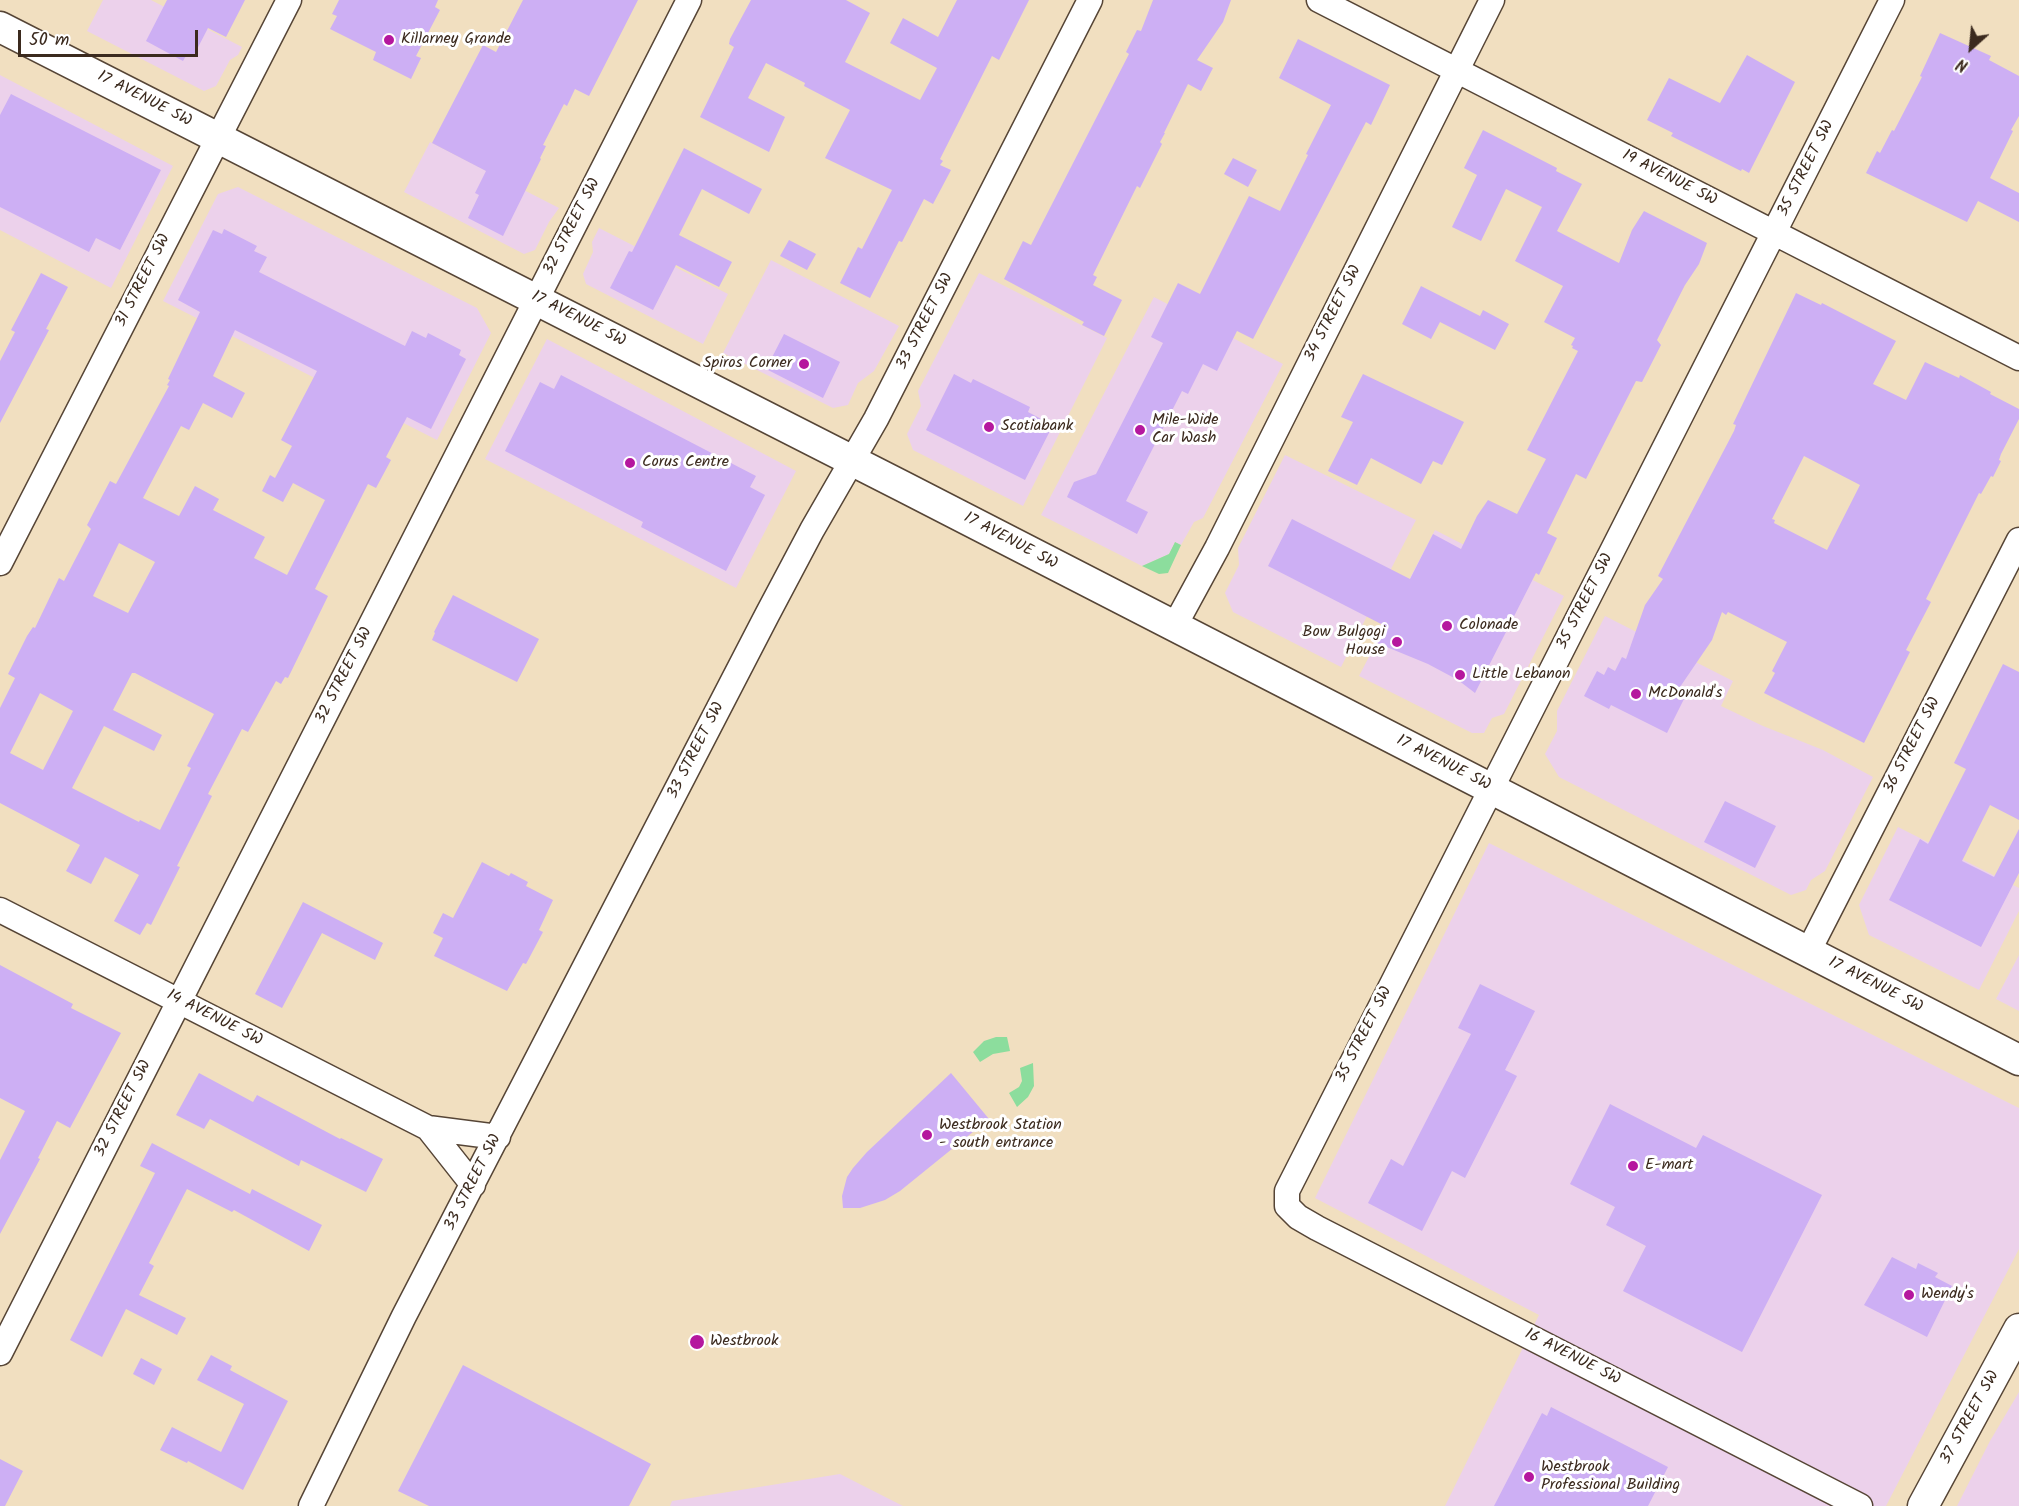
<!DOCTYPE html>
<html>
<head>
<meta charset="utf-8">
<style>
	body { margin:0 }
	#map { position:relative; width:2019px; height:1506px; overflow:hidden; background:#f1dfc0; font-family:Kalam,sans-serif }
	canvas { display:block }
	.north { position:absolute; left:1941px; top:18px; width:60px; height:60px; -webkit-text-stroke:4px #fff; paint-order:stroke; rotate:207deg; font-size:16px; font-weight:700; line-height:24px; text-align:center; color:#3b2a1e }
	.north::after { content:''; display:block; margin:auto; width:21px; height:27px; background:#3b2a1e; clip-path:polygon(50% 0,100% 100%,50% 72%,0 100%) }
	.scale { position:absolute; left:18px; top:30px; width:180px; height:27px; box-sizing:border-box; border:3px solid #3b2a1e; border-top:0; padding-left:8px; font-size:18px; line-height:21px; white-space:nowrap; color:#3b2a1e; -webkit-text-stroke:4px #fff; paint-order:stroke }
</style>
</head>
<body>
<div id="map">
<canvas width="2019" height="1506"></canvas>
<div class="north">N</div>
<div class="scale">50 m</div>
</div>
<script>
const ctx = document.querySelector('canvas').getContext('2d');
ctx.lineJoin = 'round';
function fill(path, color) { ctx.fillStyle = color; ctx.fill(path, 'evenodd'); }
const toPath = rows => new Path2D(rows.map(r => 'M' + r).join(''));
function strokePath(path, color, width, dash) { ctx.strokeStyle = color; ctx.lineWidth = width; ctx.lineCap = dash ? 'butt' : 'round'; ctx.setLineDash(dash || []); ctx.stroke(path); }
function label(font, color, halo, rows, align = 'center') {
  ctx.font = font + ' Kalam,sans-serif'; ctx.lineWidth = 6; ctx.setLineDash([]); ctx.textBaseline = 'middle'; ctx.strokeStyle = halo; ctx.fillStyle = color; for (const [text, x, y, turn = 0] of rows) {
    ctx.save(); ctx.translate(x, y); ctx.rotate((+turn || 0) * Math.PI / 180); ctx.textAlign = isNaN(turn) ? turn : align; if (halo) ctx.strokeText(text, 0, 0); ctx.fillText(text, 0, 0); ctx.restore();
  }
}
const built = toPath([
	[103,0,151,0,242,47,238,55,230,60,216,86,204,91,87,31],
	[0,75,173,166,111,288,0,230],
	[430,142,559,208,549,222,535,250,524,254,404,192],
	[238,187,477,308,491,333,437,440,163,301,218,194],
	[599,228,728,294,703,344,586,284,583,274,593,252,592,242],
	[771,260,899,326,874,371,858,383,848,405,833,408,723,353],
	[979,273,1107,338,1023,506,913,450,907,434,921,406,918,391],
	[1154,297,1283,364,1203,518,1194,522,1181,545,1175,542,1169,554,1142,566,1041,515],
	[547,339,796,471,736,588,485,459],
	[1285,455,1416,520,1341,667,1233,612,1225,593,1239,565,1238,548],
	[1435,530,1564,596,1504,714,1492,718,1484,733,1472,733,1359,676],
	[1605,616,1733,681,1721,706,1763,726,1823,750,1873,777,1825,871,1811,880,1806,890,1791,895,1559,777,1545,754,1557,731,1557,711],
	[1898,827,2019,888,2019,911,1979,990,1869,935,1859,905],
	[1489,843,2019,1108,2019,1249,1886,1506,1445,1506,1539,1315,1315,1198],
	[2019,955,2019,1011,1996,999],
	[2019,1392,2019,1506,1957,1506,1990,1441],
	[840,1474,903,1506,670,1506,672,1501]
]);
const green = toPath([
	[1175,542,1181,545,1168,573,1159,574,1142,566,1169,554],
	[996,1037,1007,1037,1010,1051,993,1054,980,1062,973,1052,984,1041],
	[1033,1063,1034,1086,1028,1097,1017,1107,1009,1093,1019,1087,1022,1081,1020,1068]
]);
const building = toPath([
	[167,0,245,0,226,37,208,28,193,57,187,54,183,61,146,41],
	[339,0,438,0,435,7,440,10,416,56,421,58,411,79,373,60,376,52,330,29,337,16,332,14],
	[523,0,638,0,589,96,575,89,567,106,564,104,543,145,546,146,540,158,541,159,503,236,468,218,479,195,475,193,486,171,432,143,483,45,496,52],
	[751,0,846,0,870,13,845,62,920,100,937,68,890,43,903,18,938,37,957,0,1029,0,999,60,992,56,940,159,943,161,940,165,951,170,933,204,924,199,902,242,899,241,870,298,840,283,858,247,862,249,892,190,825,158,850,110,804,86,805,83,766,63,748,98,785,117,769,152,700,117,734,47,729,44,730,39],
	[1153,0,1231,0,1223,22,1197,60,1213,68,1201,91,1188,84,1164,133,1165,133,1160,142,1162,144,1140,188,1137,186,1093,275,1097,277,1093,285,1122,300,1104,336,1082,325,1084,322,1004,279,1023,241,1031,245,1129,54,1126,52,1137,30,1141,31],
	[1940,33,1991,56,1989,60,2019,76,2019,116,2011,130,2013,131,1990,178,2019,193,2019,222,1978,201,1967,222,1866,173,1877,151,1880,153,1892,130,1894,131,1922,77,1920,76],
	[1298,39,1390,85,1371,125,1366,122,1253,339,1237,331,1217,371,1203,364,1188,394,1182,391,1126,501,1148,512,1137,534,1067,497,1074,482,1096,474,1163,343,1151,337,1178,283,1200,294,1249,196,1280,211,1308,155,1306,154,1331,105,1279,78],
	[1747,55,1795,82,1749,173,1742,169,1741,171,1671,136,1673,133,1647,120,1669,78,1720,103],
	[11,94,161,170,120,250,96,238,89,252,0,207,0,115],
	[1483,130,1557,168,1556,171,1582,184,1557,231,1619,263,1632,230,1644,211,1707,243,1699,264,1685,285,1657,340,1661,345,1642,382,1636,381,1586,479,1576,474,1547,533,1557,538,1539,575,1536,573,1475,693,1458,680,1428,664,1377,643,1385,626,1268,566,1292,519,1410,579,1433,534,1461,549,1477,516,1488,500,1517,514,1546,459,1527,450,1578,351,1572,348,1573,346,1571,345,1575,338,1544,322,1563,286,1515,261,1542,207,1506,189,1481,241,1452,227,1477,175,1464,168],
	[684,148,762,189,749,214,702,189,679,235,732,262,719,287,676,265,653,310,610,288,629,251,632,252],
	[1233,158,1257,170,1248,187,1224,174],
	[224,229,257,246,254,251,267,257,259,272,405,346,412,331,426,338,428,333,461,350,459,355,466,359,431,429,407,417,386,457,391,460,376,488,368,484,315,589,328,596,288,678,285,677,281,684,276,681,248,732,242,729,208,794,212,796,177,866,180,867,151,925,147,923,140,935,114,921,139,875,105,857,91,884,66,871,80,845,0,803,0,708,15,678,8,674,27,636,33,627,35,628,59,578,64,581,91,529,87,525,110,481,116,484,169,386,167,385,170,380,168,379,200,312,178,300,213,230,222,234],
	[235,330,317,371,281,440,292,446,275,478,270,475,262,491,283,502,293,483,325,500,287,575,254,558,265,537,213,510,219,499,195,486,179,516,143,498,181,426,189,430,203,403,232,418,245,393,213,376],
	[119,543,155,562,128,613,93,596],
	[132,673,135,673,214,714,187,766,191,768,160,830,140,820,139,822,72,788,104,726,154,751,162,735,113,710],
	[40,693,73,711,43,770,10,753],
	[789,240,816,254,807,270,780,256],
	[41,273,68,287,46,329,49,330,0,423,0,361,15,332,11,330],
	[1421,286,1480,316,1483,310,1509,324,1495,350,1440,322,1431,339,1402,324],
	[1796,293,1821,305,1822,303,1896,341,1873,384,1906,400,1925,362,1959,378,1960,375,1991,392,1990,394,2019,409,2019,419,2001,454,1999,460,2001,461,1993,477,1991,476,1981,494,1979,493,1926,599,1931,602,1906,650,1910,652,1864,743,1764,693,1775,673,1772,671,1787,642,1728,612,1726,615,1722,612,1712,640,1680,687,1688,691,1667,733,1611,705,1609,709,1584,696,1597,671,1604,675,1608,667,1615,671,1622,657,1626,659,1645,605,1663,579,1658,576,1734,431,1736,425,1733,424],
	[1804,456,1860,485,1827,550,1774,523,1775,520,1772,519],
	[784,334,840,362,823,398,766,369],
	[954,374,971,383,973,379,1030,407,1028,412,1053,425,1025,480,926,430],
	[1363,374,1464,422,1442,465,1433,461,1421,484,1371,458,1357,485,1328,471,1353,422,1341,417],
	[561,375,756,476,750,487,765,495,726,571,641,527,643,522,505,451,540,382,554,389],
	[453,595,539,639,517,682,432,640,435,633,434,632],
	[2003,664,2019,672,2019,820,1990,805,1962,861,1994,877,2019,829,2019,873,1981,947,1889,900,1920,839,1928,844,1966,769,1954,763],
	[1725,801,1776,826,1755,868,1704,842],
	[482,862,509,876,511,873,528,882,526,886,553,900,539,930,543,932,526,964,523,963,507,991,434,956,443,938,433,933,443,913,453,918],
	[303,902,383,943,375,960,322,933,282,1008,255,994],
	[0,965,73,1004,71,1008,121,1033,70,1128,57,1121,38,1158,40,1159,0,1234,0,1160,25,1111,0,1098],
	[1480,984,1535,1011,1505,1070,1517,1076,1465,1178,1452,1171,1422,1231,1368,1203,1391,1159,1403,1166,1442,1090,1471,1034,1458,1028],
	[199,1073,253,1102,257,1095,340,1139,341,1138,383,1159,366,1192,301,1160,299,1166,210,1119,204,1129,176,1115],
	[951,1073,989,1119,900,1191,885,1200,860,1208,843,1208,842,1196,847,1177,853,1168,867,1152],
	[1610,1104,1696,1148,1703,1135,1822,1195,1742,1352,1623,1291,1646,1246,1606,1225,1615,1207,1570,1184],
	[152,1143,250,1194,252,1189,322,1225,309,1251,234,1210,232,1212,187,1189,149,1263,154,1266,139,1295,186,1318,177,1335,126,1309,102,1357,70,1340,155,1173,140,1166],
	[1892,1257,1916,1269,1918,1263,1938,1273,1935,1277,1952,1286,1927,1337,1864,1305],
	[211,1355,232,1366,230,1370,288,1401,243,1490,188,1461,187,1463,160,1450,172,1427,221,1452,244,1404,197,1380],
	[141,1358,162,1369,154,1385,133,1374],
	[463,1365,651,1464,629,1506,429,1506,398,1491],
	[1551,1407,1668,1467,1648,1506,1494,1506,1542,1413,1547,1416],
	[0,1459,23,1471,5,1506,0,1506]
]);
const minor = toPath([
	[1319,0,2019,358],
	[0,563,289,0],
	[1174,627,1217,548,1492,0],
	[0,910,428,1128,498,1137],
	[1808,952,2019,540],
	[428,1128,473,1185],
	[0,1353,689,0],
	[311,1506,404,1316,767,615,812,530,876,419,1090,0],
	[1860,1506,1317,1228,1298,1217,1287,1206,1287,1191,1892,0]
]);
const major = toPath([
	[0,27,904,487,2019,1060],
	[1923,1506,2019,1329]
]);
const markers = [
	[389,40,6,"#b5179e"],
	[804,364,6,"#b5179e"],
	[989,427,6,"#b5179e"],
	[1140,430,6,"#b5179e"],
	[630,463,6,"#b5179e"],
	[1447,626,6,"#b5179e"],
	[1397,642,6,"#b5179e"],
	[1460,675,6,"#b5179e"],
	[1636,694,6,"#b5179e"],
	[927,1135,6,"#b5179e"],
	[1633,1166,6,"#b5179e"],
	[1909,1295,6,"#b5179e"],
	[697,1342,8,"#b5179e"],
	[1529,1477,6,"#b5179e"]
];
const poiNames = [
	["Killarney Grande",401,40],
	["Spiros Corner",792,364,"right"],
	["Mile-Wide",1152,421],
	["Car Wash",1152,439],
	["Scotiabank",1001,427],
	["Corus Centre",642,463],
	["Colonade",1459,626],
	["Bow Bulgogi",1385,633,"right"],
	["House",1385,651,"right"],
	["Little Lebanon",1472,675],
	["McDonald's",1648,694],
	["Westbrook Station",939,1126],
	["- south entrance",939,1144],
	["E-mart",1645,1166],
	["Wendy's",1921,1295],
	["Westbrook",710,1342],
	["Westbrook",1541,1468],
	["Professional Building",1541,1486]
];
const streetNames = [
	["17 AVENUE SW",144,100,27],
	["35 STREET SW",1807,169,-63],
	["19 AVENUE SW",1669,179,27],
	["32 STREET SW",573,227,-63],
	["31 STREET SW",144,281,-63],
	["34 STREET SW",1334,314,-63],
	["17 AVENUE SW",578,320,27],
	["33 STREET SW",926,322,-63],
	["17 AVENUE SW",1010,542,28],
	["35 STREET SW",1586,602,-63],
	["32 STREET SW",345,676,-63],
	["36 STREET SW",1913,746,-63],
	["33 STREET SW",697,751,-63],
	["17 AVENUE SW",1443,764,27],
	["17 AVENUE SW",1875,986,27],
	["14 AVENUE SW",214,1019,27],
	["35 STREET SW",1365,1035,-63],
	["32 STREET SW",124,1109,-63],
	["33 STREET SW",474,1183,-63],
	["16 AVENUE SW",1572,1358,27],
	["37 STREET SW",1971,1418,-61]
];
fill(built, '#ecd1eb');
fill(green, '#8cdd9d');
fill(building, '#cdaff4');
strokePath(minor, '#564536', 27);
strokePath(major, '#564536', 33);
strokePath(minor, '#fff', 24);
strokePath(major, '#fff', 30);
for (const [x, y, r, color] of markers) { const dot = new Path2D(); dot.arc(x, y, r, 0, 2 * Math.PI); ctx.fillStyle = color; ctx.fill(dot); strokePath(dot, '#fff', 2); }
label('16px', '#3b2a1e', '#fff', poiNames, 'left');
label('16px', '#3b2a1e', '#fff', streetNames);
</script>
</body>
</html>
